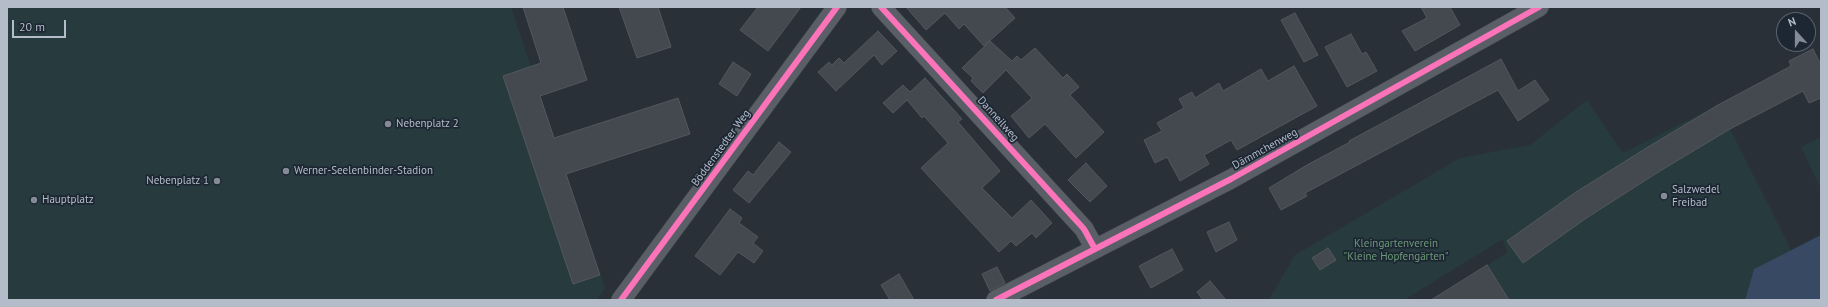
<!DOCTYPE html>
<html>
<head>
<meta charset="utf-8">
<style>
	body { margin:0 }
	#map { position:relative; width:1828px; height:307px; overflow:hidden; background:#2a3038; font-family:"PT Sans",sans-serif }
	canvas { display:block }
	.frame { position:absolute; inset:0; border:8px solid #b4bcc9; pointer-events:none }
	.north { position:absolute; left:1776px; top:12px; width:40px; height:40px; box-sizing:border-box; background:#1d2633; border:1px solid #59626f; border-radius:50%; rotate:339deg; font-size:11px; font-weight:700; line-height:16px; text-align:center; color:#b4bcc9 }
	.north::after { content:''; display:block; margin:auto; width:14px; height:18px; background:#848b96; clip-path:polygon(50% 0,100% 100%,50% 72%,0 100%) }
	.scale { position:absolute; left:12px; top:20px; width:54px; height:18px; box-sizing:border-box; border:2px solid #b4bcc9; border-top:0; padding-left:5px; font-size:12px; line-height:14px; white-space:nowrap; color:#b4bcc9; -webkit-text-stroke:3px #1d2633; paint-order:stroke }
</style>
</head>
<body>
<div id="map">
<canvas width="1828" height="307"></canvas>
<div class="frame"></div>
<div class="north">N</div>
<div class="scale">20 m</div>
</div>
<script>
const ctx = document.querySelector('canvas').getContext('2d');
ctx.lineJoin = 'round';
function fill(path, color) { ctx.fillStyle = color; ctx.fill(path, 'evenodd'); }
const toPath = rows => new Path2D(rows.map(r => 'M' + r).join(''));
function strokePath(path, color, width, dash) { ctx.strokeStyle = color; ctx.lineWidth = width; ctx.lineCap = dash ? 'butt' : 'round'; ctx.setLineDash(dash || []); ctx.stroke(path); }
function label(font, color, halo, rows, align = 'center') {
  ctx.font = font + ' "PT Sans",sans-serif'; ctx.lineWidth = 3.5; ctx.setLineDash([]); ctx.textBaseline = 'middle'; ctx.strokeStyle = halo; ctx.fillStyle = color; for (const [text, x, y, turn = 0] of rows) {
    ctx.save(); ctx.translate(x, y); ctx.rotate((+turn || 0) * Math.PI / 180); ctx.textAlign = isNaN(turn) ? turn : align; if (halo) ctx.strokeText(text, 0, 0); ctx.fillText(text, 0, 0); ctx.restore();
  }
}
const green = toPath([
	[7,7,511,7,605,289,596,300,7,300],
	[1587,100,1623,153,1718,105,1791,250,1754,269,1745,300,1430,300,1507,253,1503,239,1404,300,1269,300,1295,255,1460,158,1530,145],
	[1821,137,1821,189,1801,147]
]);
const water = toPath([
	[1821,235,1821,300,1745,300,1754,269]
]);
const building = toPath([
	[523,7,563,7,587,80,540,96,554,138,678,98,690,134,566,174,600,275,573,284,503,76,541,63,523,7],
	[619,7,658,7,671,47,637,58,619,7],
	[758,7,801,7,768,51,740,30,758,7],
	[906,7,1005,7,1015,18,984,46,964,24,959,29,945,13,926,30,906,7],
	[1421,7,1450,7,1460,25,1415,51,1402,31,1427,18,1421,7],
	[1295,13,1318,55,1304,62,1281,20,1295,13],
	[878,31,897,51,882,65,874,55,836,91,818,72,829,62,832,65,839,58,844,63,878,31],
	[1351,34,1362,54,1366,52,1377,71,1347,87,1325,47,1351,34],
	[990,41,1012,61,1017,56,1021,60,1035,48,1063,78,1067,74,1079,87,1070,95,1104,132,1076,158,1045,124,1029,138,1011,116,1032,98,1006,70,983,93,971,81,973,78,962,68,990,41],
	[1813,49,1821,65,1821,98,1809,103,1803,91,1730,129,1660,171,1588,217,1523,263,1507,241,1576,192,1648,147,1718,105,1791,66,1789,61,1813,49],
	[1501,59,1518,91,1535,80,1549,100,1518,121,1498,90,1305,193,1307,196,1281,210,1269,188,1307,165,1350,142,1349,141,1501,59],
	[733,62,751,74,737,96,719,84,733,62],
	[1294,66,1317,106,1237,150,1231,140,1204,155,1209,164,1180,181,1167,157,1155,163,1144,140,1162,131,1157,123,1184,108,1179,99,1192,92,1195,98,1219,83,1223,91,1261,69,1268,81,1294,66],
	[925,78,962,119,958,122,1000,171,982,188,1012,218,1031,200,1052,223,1036,238,1032,233,1016,246,1011,241,999,252,921,168,948,143,924,116,922,118,907,100,893,113,883,103,903,85,910,92,925,78],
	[779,142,791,152,749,203,733,190,748,171,753,175,779,142],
	[1086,163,1107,186,1090,202,1068,180,1086,163],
	[730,209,742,218,739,223,758,237,753,243,763,251,754,263,738,252,720,275,695,256,730,209],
	[1229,222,1237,240,1216,252,1207,232,1229,222],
	[1328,248,1336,260,1320,270,1312,258,1328,248],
	[1172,249,1183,270,1151,288,1139,266,1172,249],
	[1487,265,1509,300,1431,300,1487,265],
	[997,267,1005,283,990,291,982,274,997,267],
	[899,274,914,300,890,300,881,285,899,274],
	[1210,281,1226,300,1203,300,1197,292,1210,281]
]);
const street = toPath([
	[881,7,1084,229,1095,249],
	[621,300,837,7],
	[996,300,1231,179,1539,7]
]);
const cycleway = toPath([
	[881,7,1084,229,1095,249],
	[621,300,837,7],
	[996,300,1231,179,1539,7]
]);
const markers = [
	[388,124,4,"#848b96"],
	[286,171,4,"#848b96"],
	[217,181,4,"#848b96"],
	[1664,196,4,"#848b96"],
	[34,200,4,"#848b96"]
];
const streetNames = [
	["Danneilweg",998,119,48],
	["Böddenstedter Weg",721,148,-54],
	["Dämmchenweg",1265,149,-29]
];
const poiNames = [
	["Nebenplatz 2",396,124],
	["Werner-Seelenbinder-Stadion",294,171],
	["Nebenplatz 1",209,181,"right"],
	["Salzwedel",1672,190],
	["Freibad",1672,203],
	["Hauptplatz",42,200]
];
const parkNames = [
	["Kleingartenverein",1396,244],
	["\"Kleine Hopfengärten\"",1396,257]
];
fill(green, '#273a3e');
fill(water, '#384963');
fill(building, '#444950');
strokePath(building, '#52575f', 1);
strokePath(street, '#484c53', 20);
strokePath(street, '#5a5e66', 19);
strokePath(cycleway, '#fb73b8', 6);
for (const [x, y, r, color] of markers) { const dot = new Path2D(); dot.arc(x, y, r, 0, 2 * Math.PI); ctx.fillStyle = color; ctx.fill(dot); strokePath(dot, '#1d2633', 1.5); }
label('11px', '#b4bcc9', '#1d2633', streetNames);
label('11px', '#b4bcc9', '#1d2633', poiNames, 'left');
label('11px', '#6b9a76', '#1d2633', parkNames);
</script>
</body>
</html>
